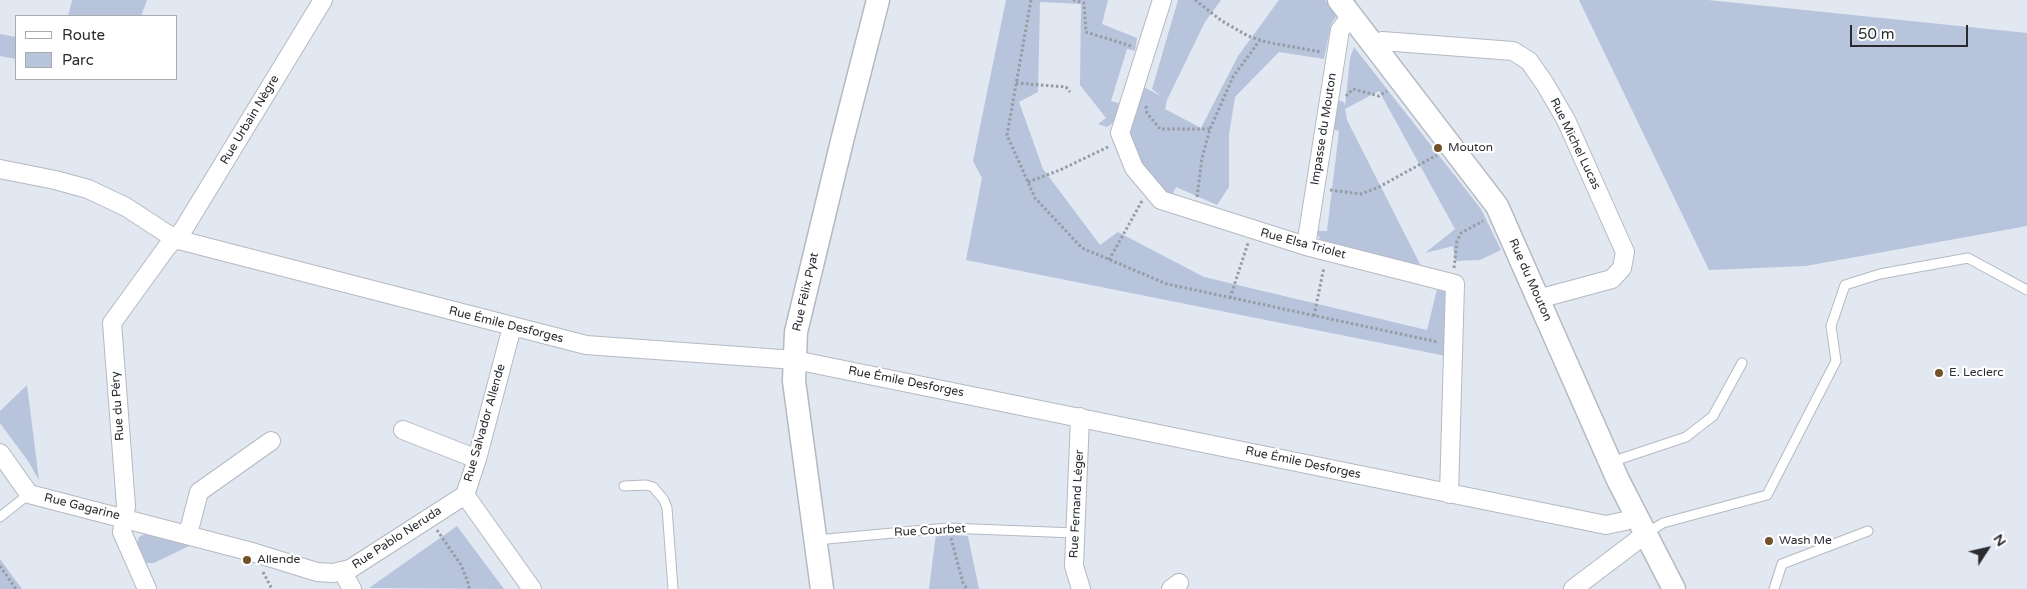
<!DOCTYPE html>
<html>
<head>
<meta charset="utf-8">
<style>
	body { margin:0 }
	#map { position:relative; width:2027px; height:589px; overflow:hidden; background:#e2e8f2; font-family:"Varela Round",sans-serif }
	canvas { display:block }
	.legend { position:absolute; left:15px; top:15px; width:162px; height:65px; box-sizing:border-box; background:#fff; border:1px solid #a9aaac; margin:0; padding:6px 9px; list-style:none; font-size:15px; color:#292b2f }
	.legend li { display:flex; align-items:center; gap:10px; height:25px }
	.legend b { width:25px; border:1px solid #a9aaac }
	.north { position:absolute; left:1962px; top:524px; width:50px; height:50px; -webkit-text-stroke:4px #fff; paint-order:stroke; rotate:55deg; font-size:14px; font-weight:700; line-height:20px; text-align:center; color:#292b2f }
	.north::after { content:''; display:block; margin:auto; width:18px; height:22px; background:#292b2f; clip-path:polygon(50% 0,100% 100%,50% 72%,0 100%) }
	.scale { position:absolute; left:1850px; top:25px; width:118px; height:22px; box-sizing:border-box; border:2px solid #292b2f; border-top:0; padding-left:6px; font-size:15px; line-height:18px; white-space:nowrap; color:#292b2f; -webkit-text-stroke:4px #fff; paint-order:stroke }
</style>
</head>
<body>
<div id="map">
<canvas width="2027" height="589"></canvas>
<ul class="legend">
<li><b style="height:6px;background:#fff"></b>Route</li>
<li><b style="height:14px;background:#b7c4dc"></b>Parc</li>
</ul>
<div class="north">N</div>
<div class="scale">50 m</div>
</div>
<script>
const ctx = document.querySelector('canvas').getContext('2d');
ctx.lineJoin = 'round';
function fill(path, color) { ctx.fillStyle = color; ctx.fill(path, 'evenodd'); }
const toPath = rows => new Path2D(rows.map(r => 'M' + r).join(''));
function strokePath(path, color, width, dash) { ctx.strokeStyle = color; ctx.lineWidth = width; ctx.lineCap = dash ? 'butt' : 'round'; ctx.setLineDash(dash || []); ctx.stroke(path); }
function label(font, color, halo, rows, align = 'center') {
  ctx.font = font + ' "Varela Round",sans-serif'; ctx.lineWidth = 4.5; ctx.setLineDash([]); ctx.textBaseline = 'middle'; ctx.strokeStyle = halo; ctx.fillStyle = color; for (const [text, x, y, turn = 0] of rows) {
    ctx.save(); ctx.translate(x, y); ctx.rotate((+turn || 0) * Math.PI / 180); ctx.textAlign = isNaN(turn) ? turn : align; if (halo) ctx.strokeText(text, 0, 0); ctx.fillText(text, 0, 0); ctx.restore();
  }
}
const green = toPath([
	[72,0,147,0,141,16,68,16],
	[1006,0,1108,0,1102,24,1137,38,1135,51,1127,49,1111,101,1122,104,1114,122,1107,127,1098,124,1106,118,1080,85,1081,4,1040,2,1038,92,1019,102,1043,169,1100,245,1118,232,1204,277,1427,330,1437,289,1442,289,1449,297,1446,356,966,260,982,178,973,161],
	[1178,0,1221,0,1205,22,1167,100,1165,109,1201,128,1238,56,1279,0,1325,0,1337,15,1331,24,1324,59,1279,52,1235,97,1229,135,1229,187,1217,205,1176,187,1171,197,1157,184,1136,157,1127,130,1140,85,1161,96,1152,89],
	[1579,0,1708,0,2027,33,2027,226,1806,266,1709,270],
	[0,34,16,37,16,59,0,56],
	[1354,47,1481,209,1501,250,1480,260,1455,261,1453,246,1425,253,1455,229,1379,91,1345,109,1347,120,1423,270,1327,245,1320,239,1316,231,1327,231,1339,131,1329,128,1332,99,1344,102,1345,106,1350,58],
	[27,385,39,480,28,461,0,423,0,411],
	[457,526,504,589,369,588],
	[147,533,191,545,154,563,145,563,137,543,139,537],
	[936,534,968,536,979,589,929,589],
	[0,559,22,589,0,589]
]);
const path = toPath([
	[1031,0,1007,135,1035,198,1082,248,1167,284,1438,342],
	[1073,0,1084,3,1086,32,1131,46],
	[1195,0,1222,21,1248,36,1266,42,1321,52],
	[1016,83,1066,87,1070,92],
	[1346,96,1353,89,1379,96,1387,91],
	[1146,106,1147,113,1160,129,1210,129],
	[1028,182,1060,170,1110,146],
	[1330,190,1361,194,1379,187,1437,155],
	[1197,197,1202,158,1210,129,1233,77,1260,40],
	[1109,260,1142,201],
	[1454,268,1457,241,1461,233,1483,221],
	[1230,298,1248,243],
	[1314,316,1324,267],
	[437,530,461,565,469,585,469,589],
	[951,538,963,583,967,589],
	[0,566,16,589],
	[263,572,272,589]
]);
const service = toPath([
	[1611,462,1686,437,1713,416,1742,363],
	[624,486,646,485,653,487,664,500,667,508,673,589],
	[0,517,29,494],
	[1647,533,1663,523,1767,495,1836,361,1831,326,1845,285,1880,274,1968,258,2027,290],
	[816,540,948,528,1075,533],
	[1774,589,1782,564,1868,531]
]);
const minor = toPath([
	[1162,0,1120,133,1134,168,1161,200,1306,246,1455,284,1449,494],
	[1372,45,1382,41,1513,51,1529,61,1545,84,1566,120,1625,252,1622,268,1612,279,1538,299],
	[0,169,55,180,88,189,126,207,175,239,586,345,795,360,1606,525,1625,521,1637,515],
	[1306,246,1340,30,1351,16],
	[1080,417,1074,566,1081,589],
	[403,430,477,459],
	[0,453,29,494,252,552,317,572,333,573,350,569,465,495],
	[465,495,477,459,512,327],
	[465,495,532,589],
	[188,534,199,492,271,441],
	[342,571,352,589],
	[147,589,122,532,126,506,112,323,167,247,183,230,323,0],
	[1171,589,1179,583],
	[1573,589,1647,533]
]);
const tertiary = toPath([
	[1339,0,1497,206,1618,480,1674,589],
	[822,589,794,381,796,332,842,141,878,0]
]);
const markers = [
	[1438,148,5,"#735129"],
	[1939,373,5,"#735129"],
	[1769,541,5,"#735129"],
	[247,560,5,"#735129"]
];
const streetNames = [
	["Rue Urbain Nègre",250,120,-59],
	["Impasse du Mouton",1324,129,-81],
	["Rue Michel Lucas",1575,144,64],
	["Rue Elsa Triolet",1303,244,15],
	["Rue du Mouton",1530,280,66],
	["Rue Félix Pyat",806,292,-77],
	["Rue Émile Desforges",506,325,14],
	["Rue Émile Desforges",906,382,11],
	["Rue du Péry",118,406,-94],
	["Rue Salvador Allende",485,423,-74],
	["Rue Émile Desforges",1303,463,12],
	["Rue Fernand Léger",1077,504,-87],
	["Rue Gagarine",82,507,14],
	["Rue Courbet",930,531,-3],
	["Rue Pablo Neruda",397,538,-33]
];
const poiNames = [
	["Mouton",1448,148],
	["E. Leclerc",1949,373],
	["Wash Me",1779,541],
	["Allende",257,560]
];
fill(green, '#b7c4dc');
strokePath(service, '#b4b9c2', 11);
strokePath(minor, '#b4b9c2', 20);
strokePath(tertiary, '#b4b9c2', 25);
strokePath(path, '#979ba3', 3, [2.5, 2.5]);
strokePath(service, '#fff', 9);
strokePath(minor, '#fff', 18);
strokePath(tertiary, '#fff', 22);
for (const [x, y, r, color] of markers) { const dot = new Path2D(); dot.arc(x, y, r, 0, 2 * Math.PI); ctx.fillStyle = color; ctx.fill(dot); strokePath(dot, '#fff', 2); }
label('12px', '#292b2f', '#fff', streetNames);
label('12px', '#292b2f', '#fff', poiNames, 'left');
</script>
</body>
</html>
